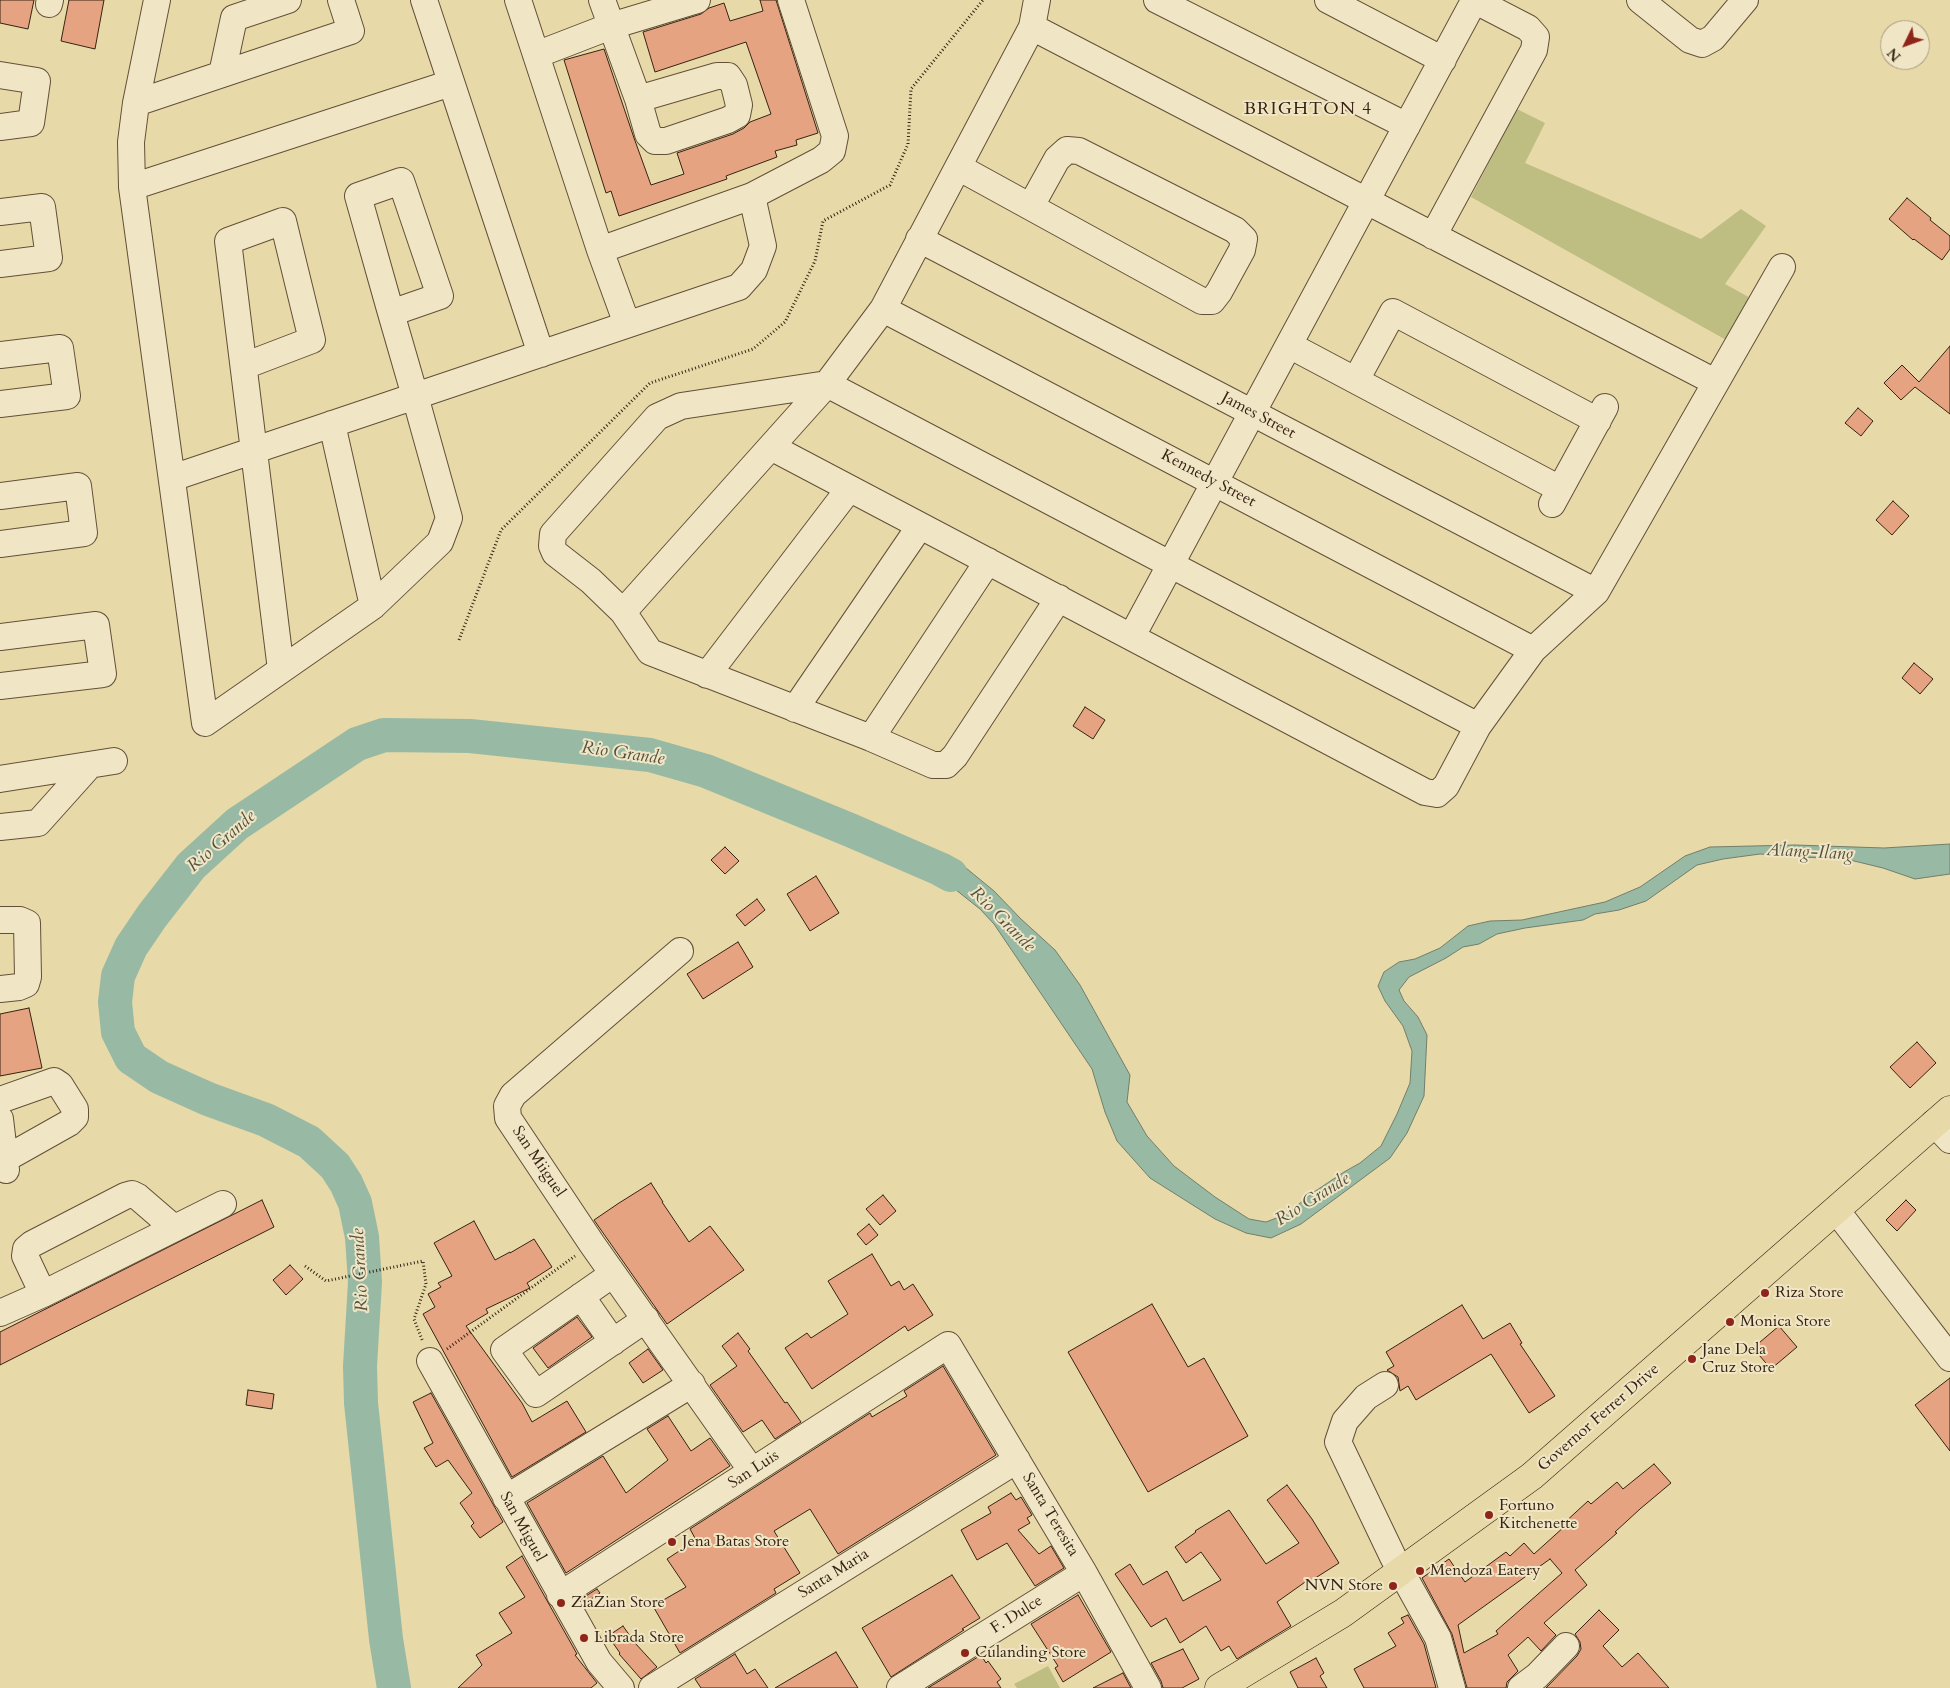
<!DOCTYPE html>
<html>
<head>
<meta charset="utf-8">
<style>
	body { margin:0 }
	#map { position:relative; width:1950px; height:1688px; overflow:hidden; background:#e8d9a8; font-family:Cardo,serif }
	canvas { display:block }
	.north { position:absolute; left:1880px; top:20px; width:50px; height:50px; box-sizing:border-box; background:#f0e6c6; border:1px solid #a6987e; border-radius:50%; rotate:228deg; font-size:14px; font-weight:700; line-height:20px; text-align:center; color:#362313 }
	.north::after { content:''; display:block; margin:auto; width:18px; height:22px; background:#8f2418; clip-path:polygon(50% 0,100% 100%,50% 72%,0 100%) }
</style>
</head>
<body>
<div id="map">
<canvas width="1950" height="1688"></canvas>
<div class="north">N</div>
</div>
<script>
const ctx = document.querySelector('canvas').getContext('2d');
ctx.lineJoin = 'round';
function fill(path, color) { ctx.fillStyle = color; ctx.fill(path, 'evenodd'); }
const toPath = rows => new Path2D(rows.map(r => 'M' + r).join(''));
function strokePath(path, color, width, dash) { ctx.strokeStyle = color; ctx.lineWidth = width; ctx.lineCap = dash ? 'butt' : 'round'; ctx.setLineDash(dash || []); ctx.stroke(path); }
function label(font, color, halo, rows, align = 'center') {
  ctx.font = font + ' Cardo,serif'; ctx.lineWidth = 4; ctx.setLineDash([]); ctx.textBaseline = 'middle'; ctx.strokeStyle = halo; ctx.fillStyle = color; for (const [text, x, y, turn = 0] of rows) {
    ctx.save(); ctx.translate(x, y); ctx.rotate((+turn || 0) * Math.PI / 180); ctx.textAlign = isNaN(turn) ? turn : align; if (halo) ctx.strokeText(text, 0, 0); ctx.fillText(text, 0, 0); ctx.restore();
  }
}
const green = toPath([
	[1517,109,1545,123,1525,163,1701,239,1741,209,1766,226,1725,284,1754,300,1728,341,1471,197],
	[1048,1666,1060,1688,1017,1688,1014,1684]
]);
const water = toPath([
	[915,844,966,868,994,891,1021,919,1055,950,1080,985,1130,1075,1127,1102,1147,1136,1174,1166,1215,1197,1249,1219,1266,1222,1287,1214,1311,1194,1344,1172,1360,1163,1381,1146,1397,1114,1410,1083,1412,1051,1403,1026,1385,1001,1378,986,1384,972,1399,962,1415,959,1440,948,1468,926,1490,921,1522,920,1605,902,1640,887,1685,856,1710,847,1795,845,1884,848,1950,844,1950,874,1915,879,1883,868,1850,860,1760,854,1723,859,1697,865,1646,901,1619,910,1595,914,1583,920,1525,928,1497,934,1479,944,1463,947,1446,958,1409,977,1399,990,1404,1001,1418,1017,1427,1035,1424,1096,1407,1133,1390,1158,1301,1224,1271,1238,1246,1233,1215,1219,1150,1178,1117,1141,1105,1112,1092,1069,994,924,980,909,946,882,902,866,915,844]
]);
const river = toPath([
	[394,1688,386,1639,361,1403,360,1366,365,1282,362,1237,355,1203,346,1183,335,1166,309,1142,266,1120,208,1099,159,1077,131,1058,118,1032,115,1002,118,976,131,947,152,916,191,866,237,824,357,744,384,735,470,736,650,755,706,771,850,830,940,869,951,875]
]);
const building = toPath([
	[0,0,34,0,28,29,0,23,0,0],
	[69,0,104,0,95,49,61,41,69,0],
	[760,0,776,0,818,133,796,140,797,145,775,151,777,157,726,176,727,179,619,216,611,191,606,193,564,60,604,49,634,138,651,185,684,174,677,153,733,134,744,128,750,122,771,114,746,42,655,72,643,32,701,14,709,8,724,3,730,21,763,11,760,0],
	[1907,198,1931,218,1930,220,1950,236,1950,249,1942,260,1914,239,1913,240,1889,219,1907,198],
	[1950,346,1950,414,1915,387,1901,400,1884,383,1902,365,1919,382,1950,346],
	[1858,408,1873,421,1861,436,1845,423,1858,408],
	[1893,501,1909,516,1892,535,1876,520,1893,501],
	[1914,663,1933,679,1920,694,1902,678,1914,663],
	[1085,707,1105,720,1093,739,1073,726,1085,707],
	[725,847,739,861,725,874,711,860,725,847],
	[816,876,839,913,810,931,787,894,816,876],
	[757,899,765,910,745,926,736,915,757,899],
	[738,942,753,967,703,999,687,974,738,942],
	[29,1008,42,1068,0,1076,0,1014,29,1008],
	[1917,1042,1936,1063,1910,1088,1890,1067,1917,1042],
	[651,1183,663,1202,662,1202,689,1242,710,1226,744,1270,667,1324,594,1220,619,1203,651,1183],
	[883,1195,896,1211,880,1225,866,1209,883,1195],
	[262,1200,274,1227,0,1365,0,1332,262,1200],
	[1906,1200,1916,1210,1897,1231,1886,1220,1906,1200],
	[474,1221,495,1260,510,1252,510,1253,534,1239,552,1267,527,1283,530,1288,486,1309,488,1313,466,1326,522,1403,532,1422,567,1401,586,1432,512,1477,423,1314,435,1307,428,1294,441,1287,438,1283,452,1276,434,1243,474,1221],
	[869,1224,878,1235,866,1245,857,1234,869,1224],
	[872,1254,891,1286,899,1281,904,1290,913,1284,933,1315,908,1331,905,1326,812,1389,785,1348,807,1333,811,1338,848,1314,828,1281,872,1254],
	[290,1265,303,1279,286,1295,273,1280,290,1265],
	[1152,1304,1188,1367,1204,1358,1248,1436,1148,1492,1068,1352,1152,1304],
	[1462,1305,1483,1339,1510,1323,1522,1343,1520,1344,1555,1396,1529,1413,1491,1354,1416,1400,1408,1386,1400,1391,1398,1377,1387,1370,1394,1366,1386,1352,1462,1305],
	[577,1317,592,1337,548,1368,533,1348,577,1317],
	[1779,1326,1797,1347,1771,1369,1753,1348,1779,1326],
	[738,1333,750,1349,748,1351,785,1403,787,1402,801,1422,775,1439,762,1420,743,1432,710,1385,737,1366,722,1346,738,1333],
	[648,1349,663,1370,643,1383,629,1363,648,1349],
	[943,1366,996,1455,838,1554,810,1509,774,1531,800,1573,774,1589,776,1593,680,1653,653,1606,686,1587,667,1559,696,1540,690,1529,870,1413,872,1417,907,1396,904,1391,943,1366],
	[1950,1378,1950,1451,1915,1405,1950,1378],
	[248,1390,274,1394,272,1409,246,1405,248,1390],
	[431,1393,503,1522,480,1538,471,1526,474,1523,460,1503,472,1493,448,1460,436,1467,424,1448,433,1443,413,1402,431,1393],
	[668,1416,691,1451,710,1438,730,1466,566,1573,527,1503,603,1456,626,1493,668,1460,647,1429,668,1416],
	[1654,1464,1671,1483,1640,1509,1615,1532,1617,1533,1575,1570,1587,1585,1544,1623,1556,1635,1541,1651,1528,1637,1508,1655,1518,1671,1507,1682,1506,1688,1467,1688,1452,1634,1422,1578,1449,1559,1465,1582,1506,1552,1510,1556,1524,1543,1534,1554,1565,1526,1563,1524,1588,1501,1591,1504,1617,1482,1623,1489,1654,1464],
	[1550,1559,1562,1573,1496,1631,1498,1634,1464,1653,1458,1625,1550,1559],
	[1287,1485,1312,1519,1339,1563,1309,1582,1308,1580,1277,1602,1291,1626,1237,1659,1229,1646,1221,1651,1206,1626,1180,1643,1166,1618,1151,1627,1115,1574,1130,1564,1143,1585,1167,1571,1183,1601,1221,1580,1201,1552,1186,1563,1175,1547,1196,1532,1195,1531,1229,1510,1266,1564,1299,1543,1267,1500,1287,1485],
	[1011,1493,1016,1500,1021,1497,1032,1515,1027,1518,1030,1523,1018,1530,1039,1554,1051,1546,1064,1568,1035,1586,1007,1543,977,1560,961,1530,991,1513,988,1507,1011,1493],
	[522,1556,577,1654,575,1655,597,1683,591,1688,458,1688,482,1665,476,1655,512,1633,499,1613,525,1597,506,1567,522,1556],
	[952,1575,980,1618,962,1629,964,1630,891,1677,862,1628,952,1575],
	[597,1589,600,1593,584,1604,581,1599,597,1589],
	[1078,1595,1111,1652,1063,1682,1055,1668,1058,1666,1031,1624,1078,1595],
	[1599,1610,1619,1630,1603,1646,1622,1667,1638,1653,1669,1688,1546,1688,1577,1656,1581,1649,1580,1642,1575,1634,1599,1610],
	[1408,1615,1424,1644,1436,1688,1364,1688,1354,1669,1396,1646,1388,1633,1404,1623,1401,1618,1408,1615],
	[623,1626,635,1643,657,1667,641,1679,619,1654,620,1653,608,1636,623,1626],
	[1183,1649,1199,1679,1182,1688,1163,1688,1161,1681,1151,1663,1183,1649],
	[836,1652,858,1688,775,1688,814,1665,836,1652],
	[735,1654,747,1674,755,1669,768,1688,701,1688,695,1679,735,1654],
	[981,1655,986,1663,988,1661,1001,1679,997,1682,1001,1688,928,1688,981,1655],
	[1316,1658,1324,1673,1320,1676,1327,1688,1298,1688,1290,1672,1316,1658],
	[1123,1673,1131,1688,1093,1688,1123,1673]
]);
const path = toPath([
	[459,640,501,530,650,383,753,349,785,322,815,261,823,221,890,185,908,144,911,89,983,0],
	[305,1266,326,1281,423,1261,426,1284,414,1319,423,1342],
	[447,1349,575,1256]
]);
const minor = toPath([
	[157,0,136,103,131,142,132,187,205,723,373,606,440,542,449,518,415,396,391,313,358,196,401,181,440,296,391,313],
	[424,0,541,354],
	[518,0,600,250,627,324],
	[602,0,638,99,648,134,655,141,666,141,728,120,737,115,739,105,734,85,728,76,717,76,638,99],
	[1157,0,1407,126],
	[1328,0,1443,60],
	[1640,0,1690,40,1702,44,1713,38,1745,0],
	[49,4,50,0],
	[1032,27,1715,382],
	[536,55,611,26,697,0],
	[222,74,234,18,288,0],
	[0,75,37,81,31,123,0,127],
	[136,103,351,31,341,0],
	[958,167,1202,301,1212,301,1219,292,1242,250,1244,239,1235,230,1079,151,1067,150,1057,159,1031,206],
	[132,187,451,83],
	[0,212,42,207,49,258,0,264],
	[1433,236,1534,50,1536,37,1528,28,1474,0],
	[919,239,1596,592],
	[600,250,752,196,821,160,832,151,835,136,791,0],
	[883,309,1533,650],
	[1289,345,1560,489],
	[0,355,60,348,67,396,0,404],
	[244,366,312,340,283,221,228,241,281,670],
	[1356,380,1393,312,1598,421],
	[332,424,373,606],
	[771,447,1425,792,1437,794,1446,786,1478,726,1533,650,1596,592,1782,267],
	[172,478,739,287,754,270,763,246,752,196],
	[0,496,78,486,84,533,0,544],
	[1552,504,1605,407],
	[1059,598,955,756,946,765,933,765,871,738,650,652,623,612,591,581,555,553,552,546,553,534,657,417,681,406,827,384,1478,726],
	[623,612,827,384,883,309,1032,27,1037,0],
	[1132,636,1474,1],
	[0,637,96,625,103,674,0,686],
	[707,675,849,489],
	[795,709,920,526],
	[871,738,988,561],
	[0,779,114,761],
	[0,827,38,823,90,765],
	[0,920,20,920,27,923,28,977,26,984,19,987,0,989],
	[680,951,513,1095,507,1106,508,1118,592,1244,752,1471],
	[0,1100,54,1081,60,1085,75,1109,75,1117,69,1123,5,1159],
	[0,1119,6,1170],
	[1934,1123,1950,1140],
	[1836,1210,1950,1358],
	[613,1274,504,1350,536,1394,646,1319],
	[43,1294,25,1256,26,1249,32,1244,125,1196,132,1194,138,1197,174,1228],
	[581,1296,613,1342],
	[0,1313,43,1294,223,1204],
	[430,1361,599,1662,621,1688],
	[1385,1385,1366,1397,1345,1421,1338,1442,1393,1557,1438,1638,1452,1688],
	[506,1498,692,1384],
	[560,1595,948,1345,1084,1573,1148,1688],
	[652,1688,1017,1460],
	[900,1688,1084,1573],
	[1521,1688,1537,1676,1566,1646]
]);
const major = toPath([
	[1219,1688,1343,1613,1532,1476,1950,1110]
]);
const markers = [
	[1765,1293,5,"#8f2418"],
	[1730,1322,5,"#8f2418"],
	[1692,1359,5,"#8f2418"],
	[1489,1515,5,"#8f2418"],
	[672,1542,5,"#8f2418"],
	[1420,1571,5,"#8f2418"],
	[1393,1586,5,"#8f2418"],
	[561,1603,5,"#8f2418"],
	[584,1638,5,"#8f2418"],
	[965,1653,5,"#8f2418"]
];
const streetNames = [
	["James Street",1258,416,28],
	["Kennedy Street",1208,479,28],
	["San Miiguel",538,1162,56],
	["Governor Ferrer Drive",1599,1418,-41],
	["San Luis",754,1470,-33],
	["Santa Teresita",1050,1515,59],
	["San Miguel",522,1527,61],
	["Santa Maria",834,1574,-32],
	["F. Dulce",1017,1615,-32]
];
const poiNames = [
	["Riza Store",1775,1293],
	["Monica Store",1740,1322],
	["Jane Dela",1702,1350],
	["Cruz Store",1702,1368],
	["Fortuno",1499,1506],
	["Kitchenette",1499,1524],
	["Jena Batas Store",682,1542],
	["Mendoza Eatery",1430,1571],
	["NVN Store",1383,1586,"right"],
	["ZiaZian Store",571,1603],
	["Librada Store",594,1638],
	["Culanding Store",975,1653]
];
const neighbourhoodNames = [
	["BRIGHTON 4",1308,110]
];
const waterNames = [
	["Rio Grande",623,754,8],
	["Rio Grande",222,842,-41],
	["Alang-Ilang",1810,853,3],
	["Rio Grande",1002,920,45],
	["Rio Grande",1313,1200,-32],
	["Rio Grande",361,1270,-93]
];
fill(green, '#bebd82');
fill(water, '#98baa4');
strokePath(water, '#717e6a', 1);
strokePath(river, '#98baa4', 34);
fill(building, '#e5a381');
strokePath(building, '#362313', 1);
strokePath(minor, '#625038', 28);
strokePath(major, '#362313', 29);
strokePath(path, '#362313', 3, [1, 2.5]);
strokePath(minor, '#f0e6c6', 26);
strokePath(major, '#e8d9a8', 28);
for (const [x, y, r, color] of markers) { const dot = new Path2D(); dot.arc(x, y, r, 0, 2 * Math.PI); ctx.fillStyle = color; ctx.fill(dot); strokePath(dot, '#f0e6c6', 2); }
label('16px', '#362313', '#f0e6c6', streetNames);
label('16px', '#362313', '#f0e6c6', poiNames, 'left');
ctx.letterSpacing = '1px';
label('18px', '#362313', '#f0e6c6', neighbourhoodNames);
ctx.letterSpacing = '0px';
label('italic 18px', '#53503e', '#f0e6c6', waterNames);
</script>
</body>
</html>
